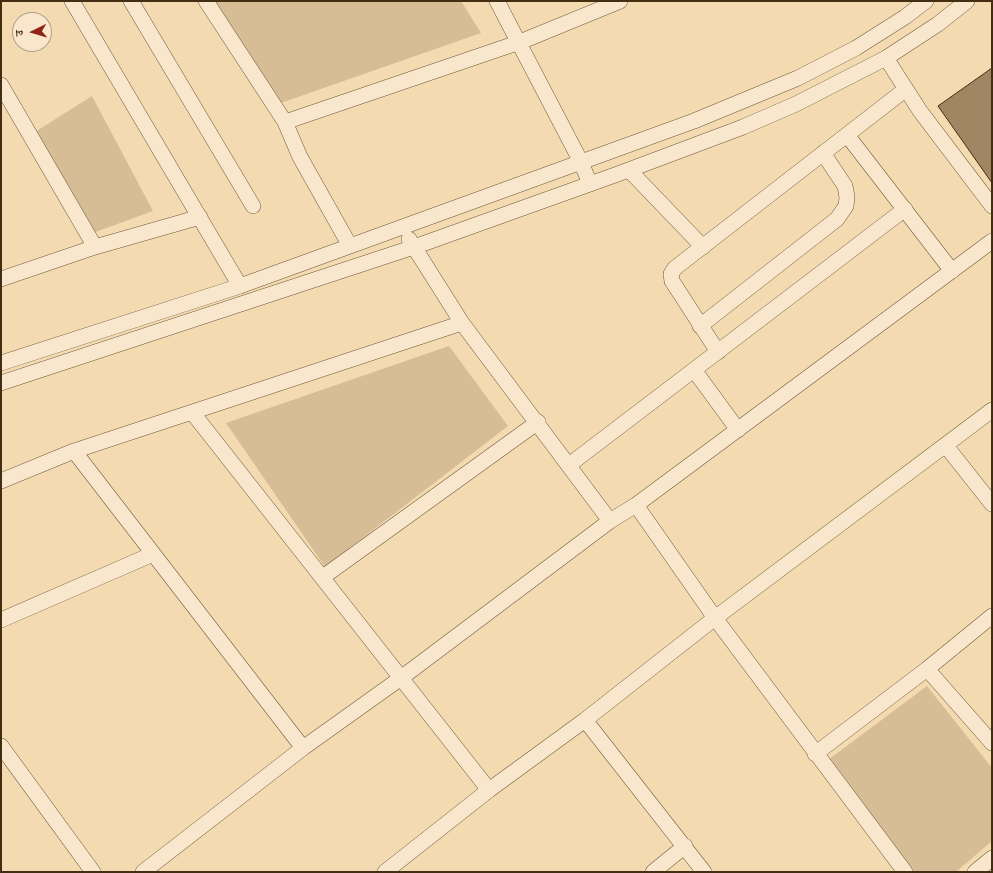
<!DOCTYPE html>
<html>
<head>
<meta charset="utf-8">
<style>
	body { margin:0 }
	#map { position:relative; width:993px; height:873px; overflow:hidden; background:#f4dab0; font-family:Vollkorn,"Noto Serif Devanagari",serif }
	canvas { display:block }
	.frame { position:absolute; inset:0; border:2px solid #432e12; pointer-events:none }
	.north { position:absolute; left:12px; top:12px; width:40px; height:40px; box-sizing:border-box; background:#f8e7cc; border:1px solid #b09d82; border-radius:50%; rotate:265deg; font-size:11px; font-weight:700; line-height:16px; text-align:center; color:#432e12 }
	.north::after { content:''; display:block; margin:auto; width:14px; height:18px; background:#8f2418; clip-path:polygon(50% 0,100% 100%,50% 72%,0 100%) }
</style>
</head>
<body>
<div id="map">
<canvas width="993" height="873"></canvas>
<div class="frame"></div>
<div class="north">उ</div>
</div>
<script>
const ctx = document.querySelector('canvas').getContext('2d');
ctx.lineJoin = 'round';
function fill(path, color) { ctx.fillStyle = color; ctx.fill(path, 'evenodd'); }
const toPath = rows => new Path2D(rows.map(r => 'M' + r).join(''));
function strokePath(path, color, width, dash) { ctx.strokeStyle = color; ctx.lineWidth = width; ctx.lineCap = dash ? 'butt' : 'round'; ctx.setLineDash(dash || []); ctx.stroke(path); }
const green = toPath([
	[211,1,461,1,481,33,275,105],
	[92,96,153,211,90,234,35,132],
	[449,346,508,426,325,567,226,423],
	[927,686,992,768,992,841,956,872,911,872,828,760]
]);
const building = toPath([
	[992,68,992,183,938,106,992,68]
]);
const minor = toPath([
	[72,1,240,286],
	[131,1,253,206],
	[206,1,285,122,300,157,350,246],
	[497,1,581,162,590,184],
	[886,58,920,111,992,206],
	[1,85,95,247],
	[285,122,520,42,620,1],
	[847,135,952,271],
	[629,170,703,247],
	[409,239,462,323,610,521],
	[1,279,95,247,200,217],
	[700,326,837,219,846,206,847,197,845,186,823,153],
	[718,352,672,281,671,274,675,268,906,89],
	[1,363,240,286,694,121,798,78,856,48,905,17,926,1],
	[694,370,738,430],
	[1,383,414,247,615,175,743,127,796,104,886,58,938,24,967,1],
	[192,412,489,790],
	[946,446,992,504],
	[74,451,303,748],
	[569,465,905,209],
	[1,481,74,451,462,323],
	[636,505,715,618,905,872],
	[323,577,538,422],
	[1,620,153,554],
	[927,669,992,743],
	[585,720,704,872],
	[1,746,93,872],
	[815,754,927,669,992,616],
	[143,872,303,748,401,678,610,521,636,505,992,241],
	[385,872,489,790,585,720,715,618,992,410],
	[653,872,685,846],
	[975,872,992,858]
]);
fill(green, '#d6bd95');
fill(building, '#9f8764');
strokePath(building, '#432e12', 1);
strokePath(minor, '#6f593a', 16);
strokePath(minor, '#f8e7cc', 15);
</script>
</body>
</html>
